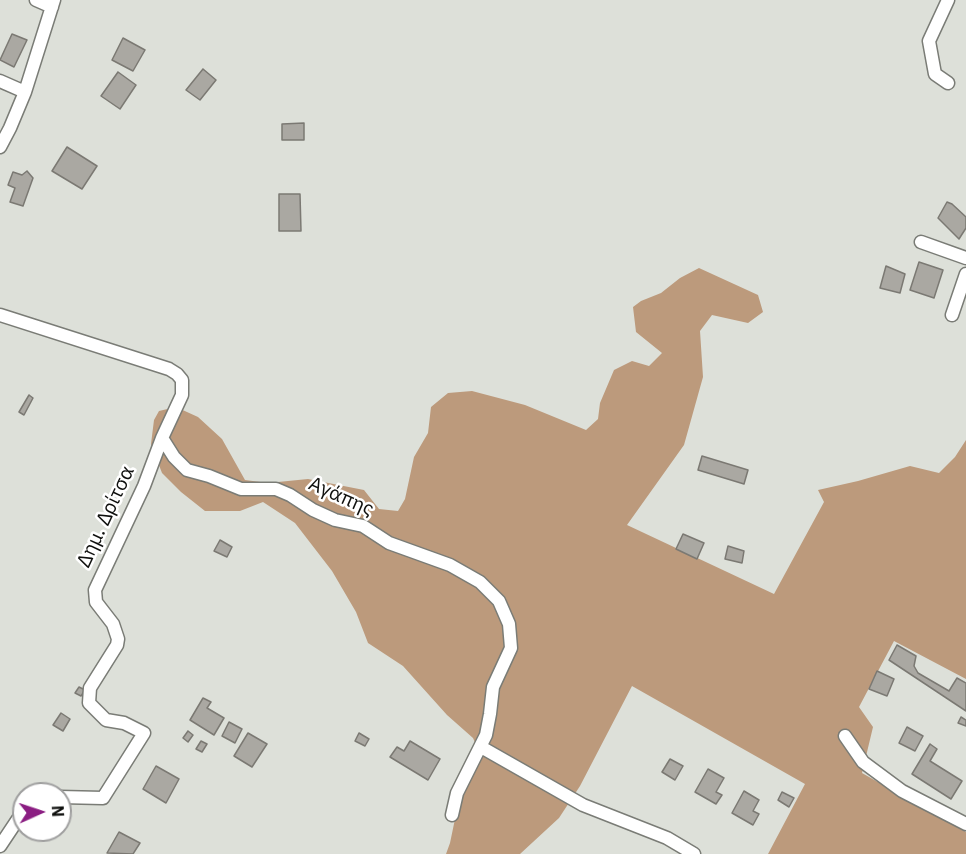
<!DOCTYPE html>
<html>
<head>
<meta charset="utf-8">
<style>
	body { margin:0 }
	#map { position:relative; width:966px; height:854px; overflow:hidden; background:#dde0d9; font-family:"IBM Plex Sans",sans-serif }
	canvas { display:block }
	.north { position:absolute; left:12px; top:782px; width:60px; height:60px; box-sizing:border-box; background:#fff; border:2px solid #9f9f9f; border-radius:50%; rotate:87deg; font-size:16px; font-weight:700; line-height:24px; text-align:center; color:#0f100e }
	.north::after { content:''; display:block; margin:auto; width:21px; height:27px; background:#8b1e82; clip-path:polygon(50% 0,100% 100%,50% 72%,0 100%) }
</style>
</head>
<body>
<div id="map">
<canvas width="966" height="854"></canvas>
<div class="north">N</div>
</div>
<script>
const ctx = document.querySelector('canvas').getContext('2d');
ctx.lineJoin = 'round';
function fill(path, color) { ctx.fillStyle = color; ctx.fill(path, 'evenodd'); }
const toPath = rows => new Path2D(rows.map(r => 'M' + r).join(''));
function strokePath(path, color, width, dash) { ctx.strokeStyle = color; ctx.lineWidth = width; ctx.lineCap = dash ? 'butt' : 'round'; ctx.setLineDash(dash || []); ctx.stroke(path); }
function label(font, color, halo, rows, align = 'center') {
  ctx.font = font + ' "IBM Plex Sans",sans-serif'; ctx.lineWidth = 5; ctx.setLineDash([]); ctx.textBaseline = 'middle'; ctx.strokeStyle = halo; ctx.fillStyle = color; for (const [text, x, y, turn = 0] of rows) {
    ctx.save(); ctx.translate(x, y); ctx.rotate((+turn || 0) * Math.PI / 180); ctx.textAlign = isNaN(turn) ? turn : align; if (halo) ctx.strokeText(text, 0, 0); ctx.fillText(text, 0, 0); ctx.restore();
  }
}
const forest = toPath([
	[699,268,758,295,763,312,748,323,712,315,700,331,703,377,684,445,627,525,774,594,824,502,818,490,858,481,910,466,939,473,955,457,966,440,966,679,894,641,859,707,873,727,862,773,966,832,966,854,768,854,805,784,632,686,580,786,559,818,520,854,446,854,450,843,460,795,481,756,473,738,447,715,403,666,368,643,356,612,332,571,295,523,263,502,240,511,205,511,181,492,162,473,151,444,154,420,159,411,176,407,198,417,222,439,245,480,268,483,308,479,364,490,379,509,398,511,405,499,414,457,428,433,431,407,448,393,472,391,525,405,586,430,598,419,600,403,614,370,632,361,649,366,662,353,636,332,633,307,641,301,661,293,680,278]
]);
const building = toPath([
	[12,34,27,40,14,67,0,60,12,34],
	[123,38,145,50,133,71,112,60,123,38],
	[203,69,216,80,200,100,186,90,203,69],
	[118,72,136,85,120,109,101,96,118,72],
	[304,123,304,140,282,140,282,124,304,123],
	[67,147,97,166,82,189,52,171,67,147],
	[27,171,33,178,23,206,10,202,15,188,8,185,13,172,22,175,27,171],
	[279,194,300,194,301,231,279,231,279,194],
	[947,202,952,204,966,217,966,228,959,239,938,218,947,202],
	[919,262,943,270,934,298,910,290,919,262],
	[886,266,905,274,900,293,880,288,886,266],
	[29,395,33,398,24,415,19,412,29,395],
	[702,456,748,470,744,484,698,470,702,456],
	[683,534,704,543,697,559,676,549,683,534],
	[220,540,232,547,227,557,214,551,220,540],
	[728,546,744,551,742,563,725,559,728,546],
	[897,645,916,656,914,666,918,673,949,691,957,678,966,683,966,711,889,660,897,645],
	[877,671,894,679,887,696,869,689,877,671],
	[79,687,85,690,81,696,75,693,79,687],
	[203,698,211,702,207,708,224,718,214,735,190,720,203,698],
	[61,713,70,719,63,731,53,725,61,713],
	[961,717,966,720,966,726,958,723,961,717],
	[229,722,242,729,235,743,222,736,229,722],
	[907,727,923,736,915,751,899,743,907,727],
	[188,731,193,735,188,742,183,738,188,731],
	[248,733,267,744,252,767,234,756,248,733],
	[359,733,369,739,365,746,355,741,359,733],
	[201,741,207,744,202,752,196,749,201,741],
	[410,741,440,759,428,780,390,757,397,747,404,751,410,741],
	[930,744,937,749,930,761,962,781,951,799,912,774,930,744],
	[670,759,683,766,675,780,662,772,670,759],
	[156,766,179,779,166,803,143,789,156,766],
	[708,769,724,778,716,792,722,795,716,804,695,792,708,769],
	[744,791,759,800,753,811,759,814,753,825,732,813,744,791],
	[782,792,794,798,789,807,778,800,782,792],
	[119,832,140,843,133,854,107,853,119,832]
]);
const street = toPath([
	[36,0,52,7],
	[948,0,929,41,935,74,948,83],
	[0,81,25,92],
	[0,147,10,128,25,92,54,0],
	[921,242,966,258],
	[0,315,169,369,177,374,182,380,182,395,162,438,174,457,187,470,209,476,241,489,276,489,290,495,313,510,335,520,363,526,389,543,450,565,480,582,499,601,509,624,511,648,493,687,490,714,486,735,457,793,452,815],
	[952,315,966,274],
	[845,736,863,762,902,791,966,824],
	[481,747,583,805,667,838,694,854],
	[60,797,103,798,144,733,124,723,106,720,89,703,90,688,117,645,118,639,113,624,96,602,95,590,144,486,162,438],
	[0,846,24,810]
]);
const streetNames = [
	["Αγάπης",341,497,24],
	["Δημ. Δρίτσα",106,517,-65]
];
fill(forest, '#bc9a7c');
fill(building, '#aaa8a2');
strokePath(building, '#7b7973', 1.5);
strokePath(street, '#7a7c76', 15);
strokePath(street, '#fff', 12);
label('20px', '#0f100e', '#fff', streetNames);
</script>
</body>
</html>
